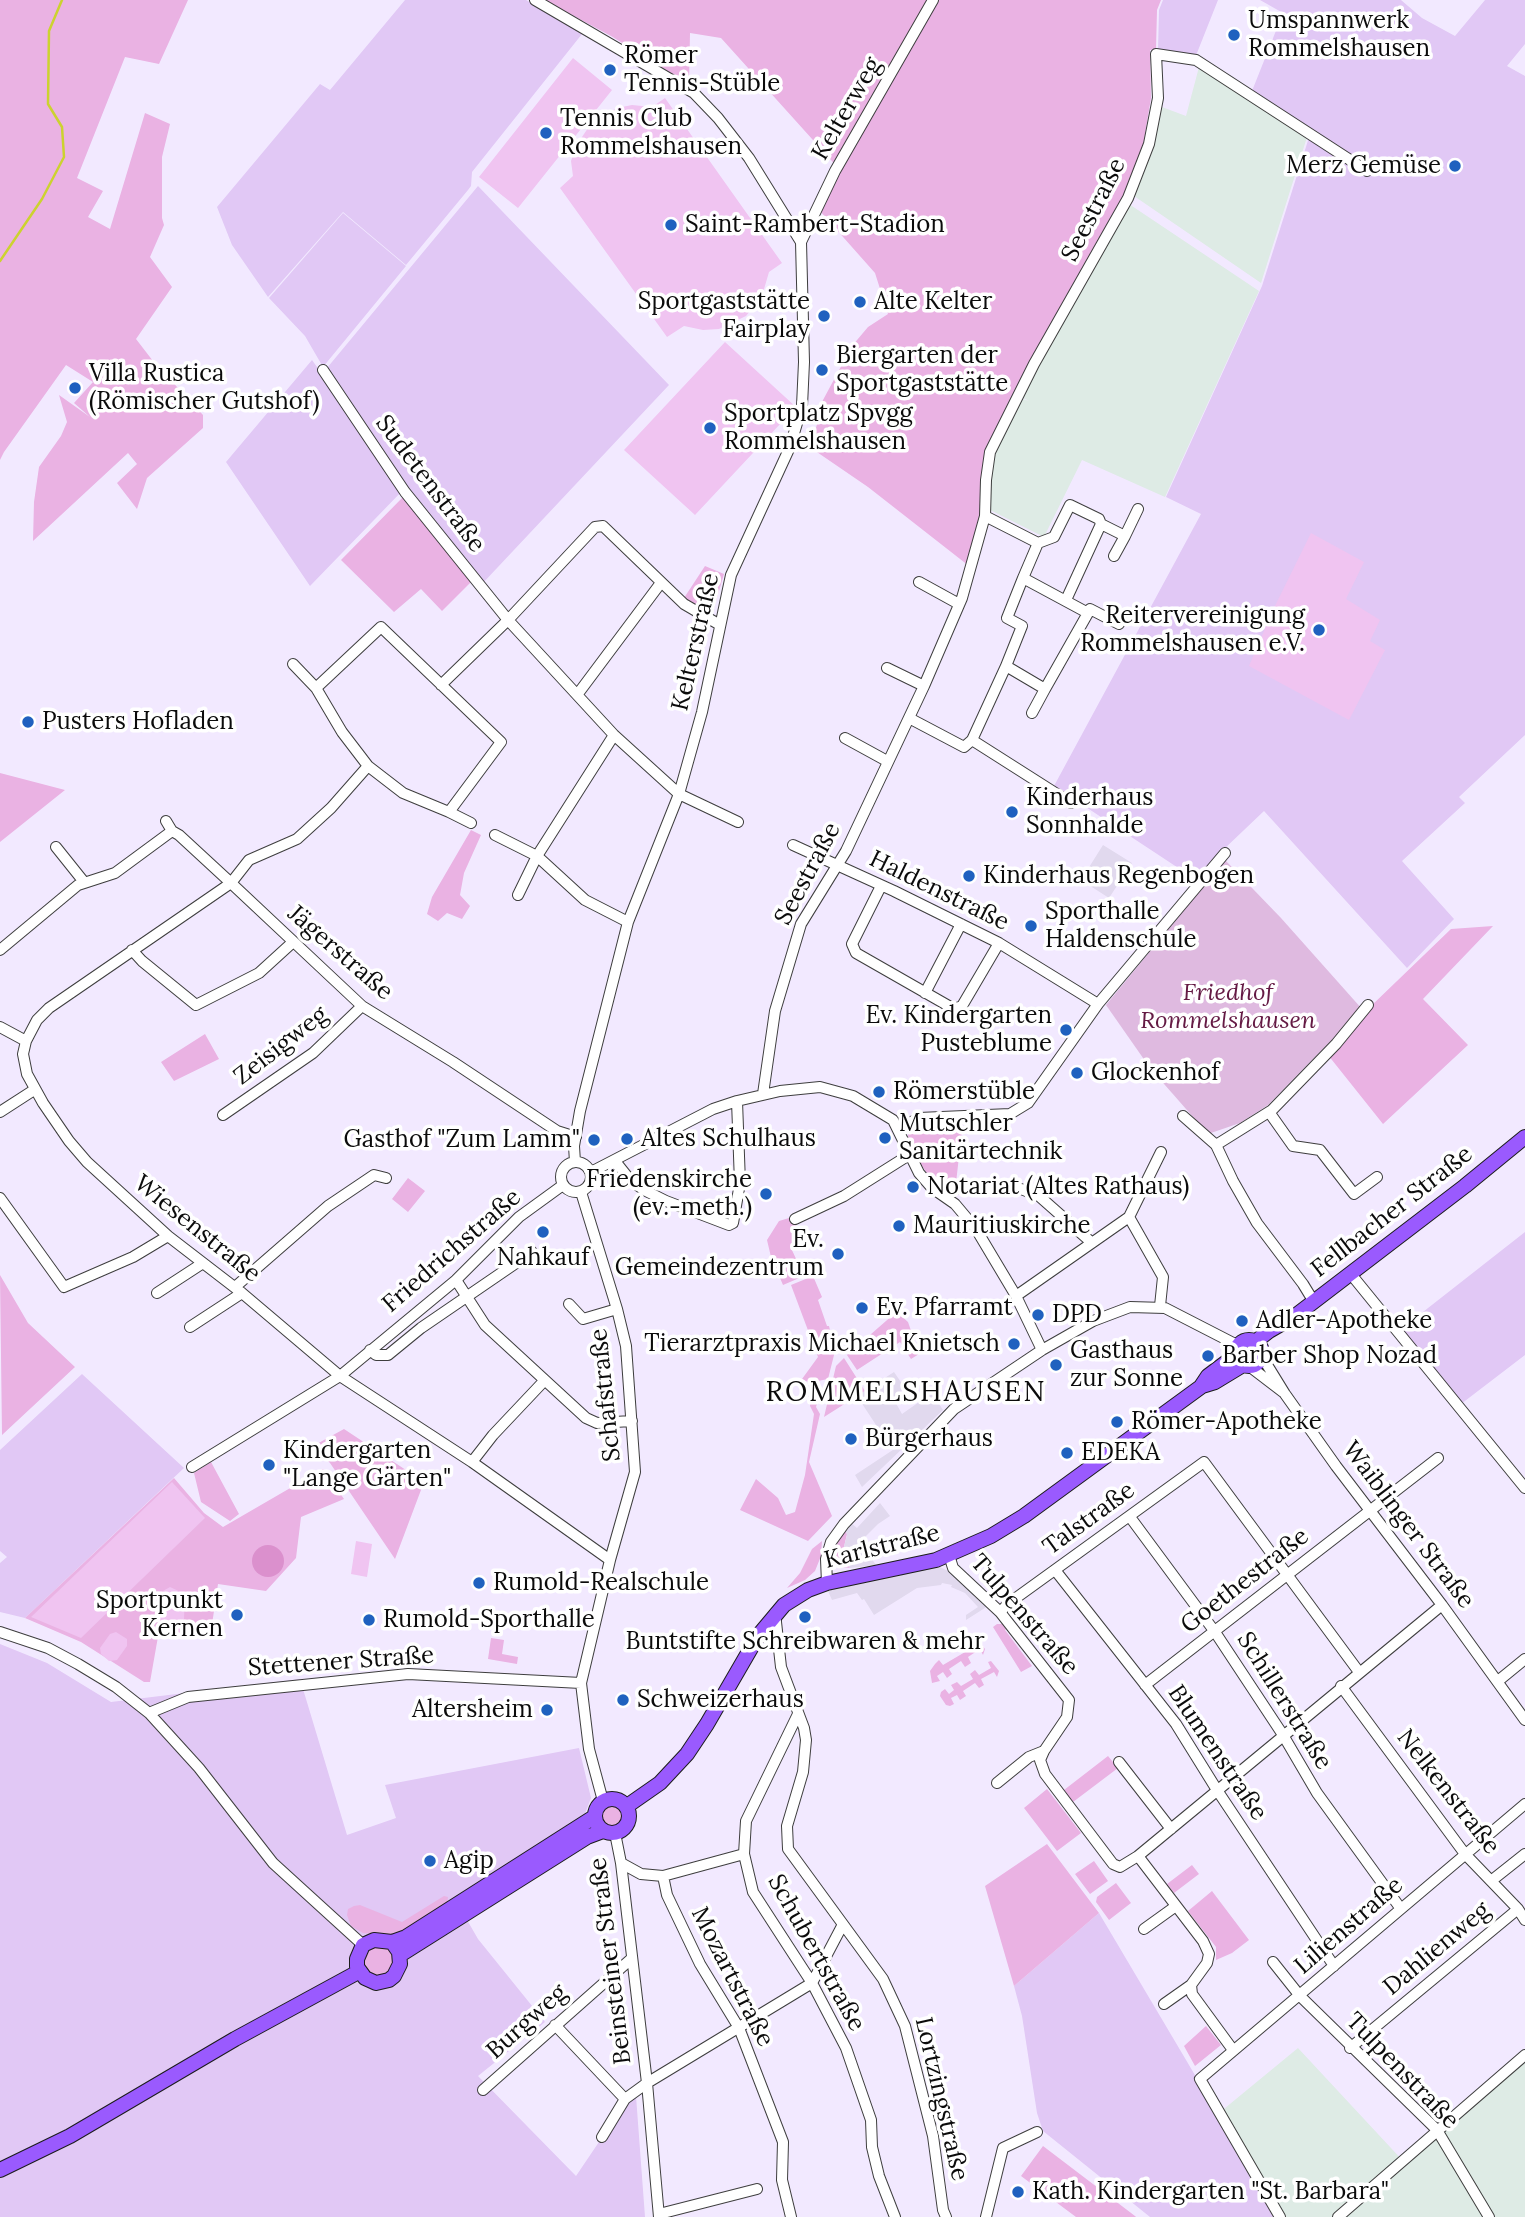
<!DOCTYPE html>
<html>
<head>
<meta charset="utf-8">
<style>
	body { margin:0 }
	canvas { display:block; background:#f2e9ff }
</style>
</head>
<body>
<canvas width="1525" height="2217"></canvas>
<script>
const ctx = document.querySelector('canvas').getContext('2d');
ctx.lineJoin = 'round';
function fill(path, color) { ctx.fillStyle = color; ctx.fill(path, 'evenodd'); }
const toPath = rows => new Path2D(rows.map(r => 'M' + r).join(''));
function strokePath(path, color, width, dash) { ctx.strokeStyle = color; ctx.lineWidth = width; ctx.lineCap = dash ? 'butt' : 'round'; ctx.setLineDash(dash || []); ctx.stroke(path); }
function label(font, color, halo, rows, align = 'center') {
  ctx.font = font + ' Lora,serif'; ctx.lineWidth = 7; ctx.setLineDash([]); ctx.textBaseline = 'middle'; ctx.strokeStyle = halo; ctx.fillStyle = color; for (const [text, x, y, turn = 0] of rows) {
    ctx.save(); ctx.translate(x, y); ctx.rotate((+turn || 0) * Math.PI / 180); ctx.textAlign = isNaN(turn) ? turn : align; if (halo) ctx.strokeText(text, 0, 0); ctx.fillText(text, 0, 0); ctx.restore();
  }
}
const industrial = toPath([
	[1199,67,1308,134,1261,283,1134,196,1154,147,1162,107,1186,116],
	[1129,204,1259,291,1165,497,1082,460,1044,537,988,509,993,454,1020,398,1029,401,1021,397],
	[1298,2048,1404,2162,1525,2057,1525,2217,1280,2217,1219,2113]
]);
const farmland = toPath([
	[405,0,526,0,582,34,472,172,471,186,468,190,406,265,343,212,268,297,232,245,217,207,320,84,330,90],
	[1163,0,1218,0,1195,58,1158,51,1159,10],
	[1260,0,1401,0,1422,18,1455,36,1485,0,1525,0,1525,44,1507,66,1525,76,1525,735,1459,797,1465,803,1402,861,1454,919,1407,968,1264,811,1223,850,1198,881,1054,786,1201,514,1166,497,1262,286,1311,131,1252,91,1283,13],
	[478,186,669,385,482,584,405,488,310,586,226,462,312,360,322,374],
	[343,213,406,266,323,367,305,336,269,298],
	[1525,1232,1525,1355,1461,1404,1400,1330],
	[82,1374,184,1468,25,1618,0,1612,0,1563,7,1557,0,1551,0,1450],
	[0,1644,47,1663,111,1702,300,1679,347,1835,396,1818,385,1785,579,1748,591,1798,583,1819,455,1899,478,1939,545,2022,478,2076,576,2176,630,2096,636,2096,645,2217,0,2217],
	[1099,1913,1279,2217,1150,2217,1043,2131,1037,2113,1022,2016,1014,1986]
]);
const green = toPath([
	[0,0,188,0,159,64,125,57,77,178,103,191,88,217,110,229,145,113,170,124,162,157,162,218,164,225,150,257,172,287,136,339,153,361,203,415,203,428,147,478,137,509,117,483,137,464,128,453,33,541,34,502,39,467,61,436,67,422,59,395,90,417,74,403,93,382,66,365,4,452,0,460],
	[544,0,1161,0,1157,10,1156,49,1150,50,1151,98,1143,146,1123,198,987,450,981,514,969,566,868,487,811,448,823,400,852,346,868,327,888,314,875,273,820,211,840,170,721,38,690,33,689,84,611,36],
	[405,495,473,580,442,611,421,589,394,612,341,560],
	[705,566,724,574,712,615,684,598],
	[0,773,65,790,0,842],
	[471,830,481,835,464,873,460,895,470,906,462,919,447,913,438,921,427,914,432,897],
	[1493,926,1423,999,1468,1045,1383,1124,1328,1055,1370,1007,1451,929],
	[205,1034,219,1059,174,1081,161,1062],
	[963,1121,956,1183,934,1184,913,1152,908,1137,909,1128,920,1122],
	[408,1178,425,1191,408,1212,392,1199],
	[789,1218,795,1222,801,1241,800,1243,791,1248,804,1276,783,1285,771,1257,767,1240,779,1221],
	[0,1275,28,1323,75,1367,2,1435],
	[813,1276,822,1297,818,1300,827,1326,829,1326,835,1351,828,1379,818,1381,817,1395,819,1396,816,1407,820,1414,809,1462,832,1516,808,1541,740,1510,756,1479,778,1498,786,1515,795,1512,805,1475,814,1414,810,1406,812,1384,802,1379,818,1357,791,1285],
	[898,1313,908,1322,919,1354,911,1359,900,1342,857,1370,847,1355,894,1314],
	[844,1358,865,1391,824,1417,836,1366],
	[344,1429,424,1482,395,1559,330,1463,313,1446],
	[211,1462,239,1514,230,1521,201,1502,194,1473],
	[323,1469,344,1499,301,1517,296,1558,266,1591,218,1584,210,1638,159,1631,150,1682,144,1682,81,1642,25,1618,174,1478,204,1513,223,1527],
	[845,1530,847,1534,842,1555,850,1568,836,1566,833,1561,834,1547],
	[822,1541,821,1556,815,1571,805,1580,787,1588,800,1573,812,1549],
	[997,1624,1003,1624,1008,1627,1005,1630,1032,1666,1021,1672,993,1627],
	[491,1638,504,1640,502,1654,518,1657,517,1664,488,1659],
	[977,1638,985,1649,983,1655,980,1649,968,1657,971,1663,965,1667,961,1661,949,1669,952,1674,947,1678,943,1672,937,1676,940,1681,932,1683,930,1671,935,1664,939,1660,943,1665,977,1645,974,1639],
	[991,1661,999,1671,997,1677,994,1672,981,1679,984,1685,979,1688,975,1683,963,1691,966,1696,960,1700,957,1695,951,1698,954,1704,950,1706,946,1705,940,1696,941,1692,945,1689,949,1694,954,1690,951,1685,957,1682,961,1686,973,1679,970,1674,975,1670,979,1675,991,1668,988,1662],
	[1108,1756,1118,1768,1073,1802,1064,1790],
	[1047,1789,1081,1833,1057,1851,1024,1808],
	'600 1816a12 12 0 1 1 24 0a12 12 0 1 1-24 0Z',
	[1047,1844,1099,1913,1014,1986,985,1886],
	[1094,1861,1108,1881,1090,1894,1075,1874],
	[1192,1865,1199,1874,1174,1893,1167,1884],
	[1116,1883,1131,1903,1109,1920,1096,1902,1097,1897],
	[1212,1891,1249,1940,1232,1953,1216,1960,1216,1947,1188,1911],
	[444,1896,448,1897,447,1904,395,1936,363,1933,351,1926,347,1915,348,1909,354,1906,360,1905,402,1922],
	[371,1944,392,1950,395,1966,382,1978,366,1973,361,1957],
	[1206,2026,1221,2045,1195,2066,1184,2046],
	[1043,2146,1135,2216,1136,2217,1076,2217,1021,2176]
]);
const forest = toPath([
	'252 1561a16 16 0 1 1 32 0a16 16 0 1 1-32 0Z'
]);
const cemetery = toPath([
	[1225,860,1281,918,1362,1009,1268,1105,1240,1123,1208,1134,1150,1068,1106,1005]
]);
const pitch = toPath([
	[573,58,612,90,518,208,479,177],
	[665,98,782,263,769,272,762,296,746,316,719,329,703,330,684,326,667,337,560,188,573,176,571,161,576,146,592,122,617,108,632,105,652,107],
	[725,342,796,407,695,515,624,450],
	[1311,533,1364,562,1346,599,1380,620,1370,641,1385,650,1349,720,1249,666,1273,610],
	[172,1482,205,1518,81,1638,31,1617],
	[356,1541,372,1544,367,1577,351,1574],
	[170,1587,185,1594,184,1619,176,1625,163,1626,159,1624,158,1620,163,1591],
	[116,1632,127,1639,127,1646,117,1660,109,1661,101,1654,100,1648,110,1634]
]);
const plaza = toPath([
	[1103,845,1132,863,1109,898,1081,880],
	[894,1372,905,1388,893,1398,902,1414,932,1393,943,1410,862,1487,855,1475,908,1440,901,1429,881,1442,874,1432,878,1428,857,1396],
	[880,1503,890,1516,878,1524,860,1542,876,1565,850,1568,842,1555,847,1535,845,1530,851,1523,857,1528],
	[936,1565,952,1573,988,1606,966,1620,966,1615,978,1607,965,1593,951,1587,952,1585,942,1583,941,1585,917,1588,874,1615,864,1599,862,1600,857,1593,832,1600,828,1591,858,1581]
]);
const stream = toPath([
	[0,261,42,199,64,157,62,127,48,104,49,31,62,0]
]);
const minor = toPath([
	[535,0,694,93,718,118,749,158,801,242,804,362,802,406,790,447,731,575,702,712,679,794,628,922,580,1111,574,1146,575,1162],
	[801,242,835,171,933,0],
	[323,370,405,492,508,620,614,735,679,794,738,822],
	[1038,543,1054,537,1070,505,1099,519,1101,524,1125,536,1138,509],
	[1114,556,1125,536],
	[919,582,959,604],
	[1066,600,1101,524],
	[1088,613,1090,609,1119,624],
	[381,627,501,742,449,812,403,793,368,766,342,732,316,688,381,627],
	[293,664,316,688],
	[1006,666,1022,626,1007,618,1023,578],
	[887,668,924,686],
	[441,685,508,620,595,527,603,526,684,604,720,625],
	[577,695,660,584],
	[1032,713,1045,689],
	[909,718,964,747,972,740,1071,803],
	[845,738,887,761],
	[972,740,1006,666,1045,689,1088,613,1023,578,1038,543,985,516],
	[368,766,331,808,297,839,249,860,231,883,49,1008,37,1020,26,1041,23,1054,27,1074,43,1103,69,1141,87,1162,168,1236,242,1293,340,1376,472,1462,610,1560],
	[449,812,471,823],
	[166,821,172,831,179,835,231,883,362,1006,453,1062,557,1131,576,1137],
	[495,835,537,856,585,900,628,922],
	[793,845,894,891,999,943,1098,1004],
	[56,847,84,882],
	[881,886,852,944,856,953,954,1009,962,1006,999,943],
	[518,895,537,856,614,735],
	[0,950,78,885,115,873,172,831],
	[132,950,142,961,196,1005,259,973,293,942],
	[925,993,961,924],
	[0,1027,26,1041],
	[763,1094,775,1011,801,924,846,851,924,686,962,598,985,516,986,480,990,452,1034,364,1128,198,1149,144,1158,98,1156,54,1196,60,1367,171],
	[0,1112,34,1090],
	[1269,1112,1293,1146,1320,1150,1354,1194,1377,1177],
	[223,1115,313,1053,362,1006],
	[1183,1116,1216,1145,1233,1181,1257,1223,1303,1284,1314,1302],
	[899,1129,919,1118,1010,1114,1028,1103,1098,1004,1225,853],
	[1216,1145,1272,1110,1336,1044,1368,1005],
	[615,1161,631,1181,646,1191,666,1201,729,1225,733,1223,740,1183,737,1101],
	'561 1177a15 15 0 1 1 30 0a15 15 0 1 1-30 0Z',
	[591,1172,713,1109,737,1101,780,1091,820,1087,853,1096,893,1120,919,1173,932,1188,955,1204,976,1229,1016,1296,1042,1350],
	[932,1188,1021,1189,1039,1196,1091,1242],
	[581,1192,617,1309,626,1346,635,1472,610,1560,581,1683,589,1749,603,1801],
	[0,1198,64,1287,133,1257,168,1236],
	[795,1219,844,1196,909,1155],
	[1350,1273,1525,1488],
	[456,1280,485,1325,586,1418,597,1423,632,1421],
	[235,1287,328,1206,374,1175,386,1178],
	[157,1293,203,1263],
	[1016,1296,1129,1217],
	[569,1304,583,1319,617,1309],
	[1160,1306,1163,1277,1129,1217,1161,1152],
	[190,1327,242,1293],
	[370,1350,376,1355,388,1355,421,1328,532,1252],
	[1261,1355,1285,1394,1336,1466,1442,1605,1525,1720],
	[1249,1366,1283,1392],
	[472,1462,493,1435,544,1381],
	[192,1467,340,1376,456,1280,519,1217,563,1185],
	[1130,1517,1215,1632,1283,1735,1317,1793,1401,1909],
	[949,1555,953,1568,1000,1612,1069,1700,1067,1717,1044,1751,1040,1760,1045,1774,1113,1864,1120,1867,1138,1856,1203,1941,1209,1954,1207,1963,1191,1985,1192,1994,1233,2050],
	[1055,1570,1176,1724,1217,1790,1334,1966],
	[827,1583,826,1559,831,1542,844,1524,954,1409,1042,1350,1093,1321,1130,1307,1165,1308,1239,1346],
	[1000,1612,1009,1603,1204,1462,1359,1672],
	[775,1613,781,1667,804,1728,806,1740,803,1772,787,1826,788,1849,883,1979,905,2026,933,2136,943,2210,946,2217],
	[0,1632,48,1648,78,1664,116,1687,149,1713,199,1768,273,1863,363,1945],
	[1498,1681,1525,1659],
	[1145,1685,1438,1458],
	[1341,1686,1465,1854,1518,1909,1525,1920],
	[149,1713,188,1697,408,1674,581,1683],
	[798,1714,746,1821,744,1854,753,1892,812,1983,846,2048,871,2120,872,2147,879,2176,895,2217],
	[1119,1762,1171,1829],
	[997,1783,1029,1757,1044,1751],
	[615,1833,621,1863,647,2083,659,2217],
	[1138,1856,1442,1605],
	[621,1863,641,1874,663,1876,744,1854],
	[663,1876,667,1895,700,1964,739,2028,783,2142,782,2180,791,2217],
	[1491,1881,1525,1854],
	[1144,1929,1176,1906],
	[1273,1962,1300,1996,1437,2130,1489,2217],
	[1164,2004,1191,1985],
	[555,2025,625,2099],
	[1350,2048,1518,1909],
	[483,2090,631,1959],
	[602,2137,625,2099,647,2083,812,1983,842,1926],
	[659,2214,757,2189],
	[986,2217,1003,2148,1037,2132],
	[1280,2217,1200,2079,1525,1804],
	[1338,2217,1525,2055]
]);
const major = toPath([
	'1236 1353a13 13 0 1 1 26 0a13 13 0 1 1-26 0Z',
	[1255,1342,1269,1331,1295,1316,1465,1186,1525,1137],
	[1202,1385,1208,1376,1236,1355],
	'595 1816a17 17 0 1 1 34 0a17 17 0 1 1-34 0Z',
	[627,1806,660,1783,687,1754,707,1724,758,1636,784,1605,808,1590,827,1583,936,1560,991,1536,1024,1516,1202,1386,1215,1382,1243,1365],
	[392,1942,399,1952,400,1964,394,1976,389,1980,376,1983,365,1978,357,1967,357,1959,363,1945,374,1940,392,1942,406,1937,594,1817],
	[400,1955,587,1837,603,1831],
	[0,2170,70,2136,235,2039,360,1971]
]);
const markers = [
	[1234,35,7,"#1f61bf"],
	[610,70,7,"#1f61bf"],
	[546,133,7,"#1f61bf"],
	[1455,166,7,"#1f61bf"],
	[671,225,7,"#1f61bf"],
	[860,302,7,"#1f61bf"],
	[824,316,7,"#1f61bf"],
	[822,370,7,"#1f61bf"],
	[75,388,7,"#1f61bf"],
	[710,428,7,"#1f61bf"],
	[1319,630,7,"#1f61bf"],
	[28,722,7,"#1f61bf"],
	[1012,812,7,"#1f61bf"],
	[969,876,7,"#1f61bf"],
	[1031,926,7,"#1f61bf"],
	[1066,1030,7,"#1f61bf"],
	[1077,1073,7,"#1f61bf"],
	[879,1092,7,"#1f61bf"],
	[885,1138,7,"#1f61bf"],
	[627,1139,7,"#1f61bf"],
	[594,1140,7,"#1f61bf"],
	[913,1187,7,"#1f61bf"],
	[766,1194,7,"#1f61bf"],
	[899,1226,7,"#1f61bf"],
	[543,1232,7,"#1f61bf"],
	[838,1254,7,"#1f61bf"],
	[862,1308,7,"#1f61bf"],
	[1038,1315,7,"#1f61bf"],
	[1242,1321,7,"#1f61bf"],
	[1014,1344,7,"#1f61bf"],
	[1208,1356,7,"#1f61bf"],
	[1056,1365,7,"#1f61bf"],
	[1117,1422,7,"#1f61bf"],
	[851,1439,7,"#1f61bf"],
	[1067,1453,7,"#1f61bf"],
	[269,1465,7,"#1f61bf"],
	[479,1583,7,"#1f61bf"],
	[237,1615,7,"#1f61bf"],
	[805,1617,7,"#1f61bf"],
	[369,1620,7,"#1f61bf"],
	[623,1700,7,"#1f61bf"],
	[547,1710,7,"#1f61bf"],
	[430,1861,7,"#1f61bf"],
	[1018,2192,7,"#1f61bf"]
];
const poiNames = [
	["Umspannwerk",1248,21],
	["Rommelshausen",1248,49],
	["Römer",624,56],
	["Tennis-Stüble",624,84],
	["Tennis Club",560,119],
	["Rommelshausen",560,147],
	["Merz Gemüse",1441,166,"right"],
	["Saint-Rambert-Stadion",685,225],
	["Sportgaststätte",810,302,"right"],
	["Fairplay",810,330,"right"],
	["Alte Kelter",874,302],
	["Biergarten der",836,356],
	["Sportgaststätte",836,384],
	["Villa Rustica",89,374],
	["(Römischer Gutshof)",89,402],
	["Sportplatz Spvgg",724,414],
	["Rommelshausen",724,442],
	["Reitervereinigung",1305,616,"right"],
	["Rommelshausen e.V.",1305,644,"right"],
	["Pusters Hofladen",42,722],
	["Kinderhaus",1026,798],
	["Sonnhalde",1026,826],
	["Kinderhaus Regenbogen",983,876],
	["Sporthalle",1045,912],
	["Haldenschule",1045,940],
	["Ev. Kindergarten",1052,1016,"right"],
	["Pusteblume",1052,1044,"right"],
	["Glockenhof",1091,1073],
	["Römerstüble",893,1092],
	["Mutschler",899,1124],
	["Sanitärtechnik",899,1152],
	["Altes Schulhaus",641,1139],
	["Gasthof \"Zum Lamm\"",580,1140,"right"],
	["Friedenskirche",752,1180,"right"],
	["(ev.-meth.)",752,1208,"right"],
	["Notariat (Altes Rathaus)",927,1187],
	["Mauritiuskirche",913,1226],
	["Ev.",824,1240,"right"],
	["Gemeindezentrum",824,1268,"right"],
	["Nahkauf",543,1258,"center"],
	["Ev. Pfarramt",876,1308],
	["DPD",1052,1315],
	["Adler-Apotheke",1256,1321],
	["Tierarztpraxis Michael Knietsch",1000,1344,"right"],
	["Gasthaus",1070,1351],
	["zur Sonne",1070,1379],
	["Barber Shop Nozad",1222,1356],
	["Römer-Apotheke",1131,1422],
	["Bürgerhaus",865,1439],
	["Kindergarten",283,1451],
	["\"Lange Gärten\"",283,1479],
	["EDEKA",1081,1453],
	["Rumold-Realschule",493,1583],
	["Sportpunkt",223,1601,"right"],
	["Kernen",223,1629,"right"],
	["Rumold-Sporthalle",383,1620],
	["Buntstifte Schreibwaren & mehr",805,1642,"center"],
	["Schweizerhaus",637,1700],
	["Altersheim",533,1710,"right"],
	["Agip",444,1861],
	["Kath. Kindergarten \"St. Barbara\"",1032,2192]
];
const streetNames = [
	["Kelterweg",847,109,-60],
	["Seestraße",1094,210,-63],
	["Sudetenstraße",430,484,53],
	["Kelterstraße",696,642,-77],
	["Seestraße",808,874,-62],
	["Haldenstraße",939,891,26],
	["Jägerstraße",340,953,41],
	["Zeisigweg",281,1046,-38],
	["Fellbacher Straße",1392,1212,-38],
	["Wiesenstraße",197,1229,39],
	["Friedrichstraße",452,1251,-41],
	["Schafstraße",606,1395,-96],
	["Talstraße",1089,1519,-36],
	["Waiblinger Straße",1408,1525,53],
	["Karlstraße",882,1547,-14],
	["Goethestraße",1245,1581,-38],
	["Tulpenstraße",1024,1615,49],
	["Stettener Straße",341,1662,-4],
	["Schillerstraße",1284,1701,58],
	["Blumenstraße",1217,1753,56],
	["Nelkenstraße",1448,1792,52],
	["Lilienstraße",1349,1926,-41],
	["Dahlienweg",1437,1949,-40],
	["Schubertstraße",816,1953,61],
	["Beinsteiner Straße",611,1961,-97],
	["Mozartstraße",732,1977,63],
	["Burgweg",527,2022,-42],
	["Tulpenstraße",1402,2071,46],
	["Lortzingstraße",941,2099,77]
];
const parkNames = [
	["Friedhof",1228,993],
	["Rommelshausen",1228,1021]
];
const quarterNames = [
	["ROMMELSHAUSEN",906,1393]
];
fill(industrial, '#deebe5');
fill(farmland, '#e1c8f5');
fill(green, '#eab2e3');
fill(forest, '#db90cd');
fill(cemetery, '#dfbae0');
fill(pitch, '#f0c4f1');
fill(plaza, '#e1d9ee');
strokePath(stream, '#ccd230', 2.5);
strokePath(minor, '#3e3e3e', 12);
strokePath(major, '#1c1c1c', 16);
strokePath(minor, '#fff', 10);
strokePath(major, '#9a5afe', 14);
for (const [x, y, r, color] of markers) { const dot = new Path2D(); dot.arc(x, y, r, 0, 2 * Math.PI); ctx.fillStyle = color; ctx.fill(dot); strokePath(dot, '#fff', 2.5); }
label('24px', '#0b0b0b', '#fff', poiNames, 'left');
label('24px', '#0b0b0b', '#fff', streetNames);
label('italic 24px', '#641a44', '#fff', parkNames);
ctx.letterSpacing = '2px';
label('28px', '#0b0b0b', '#fff', quarterNames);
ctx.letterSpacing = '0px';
</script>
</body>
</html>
